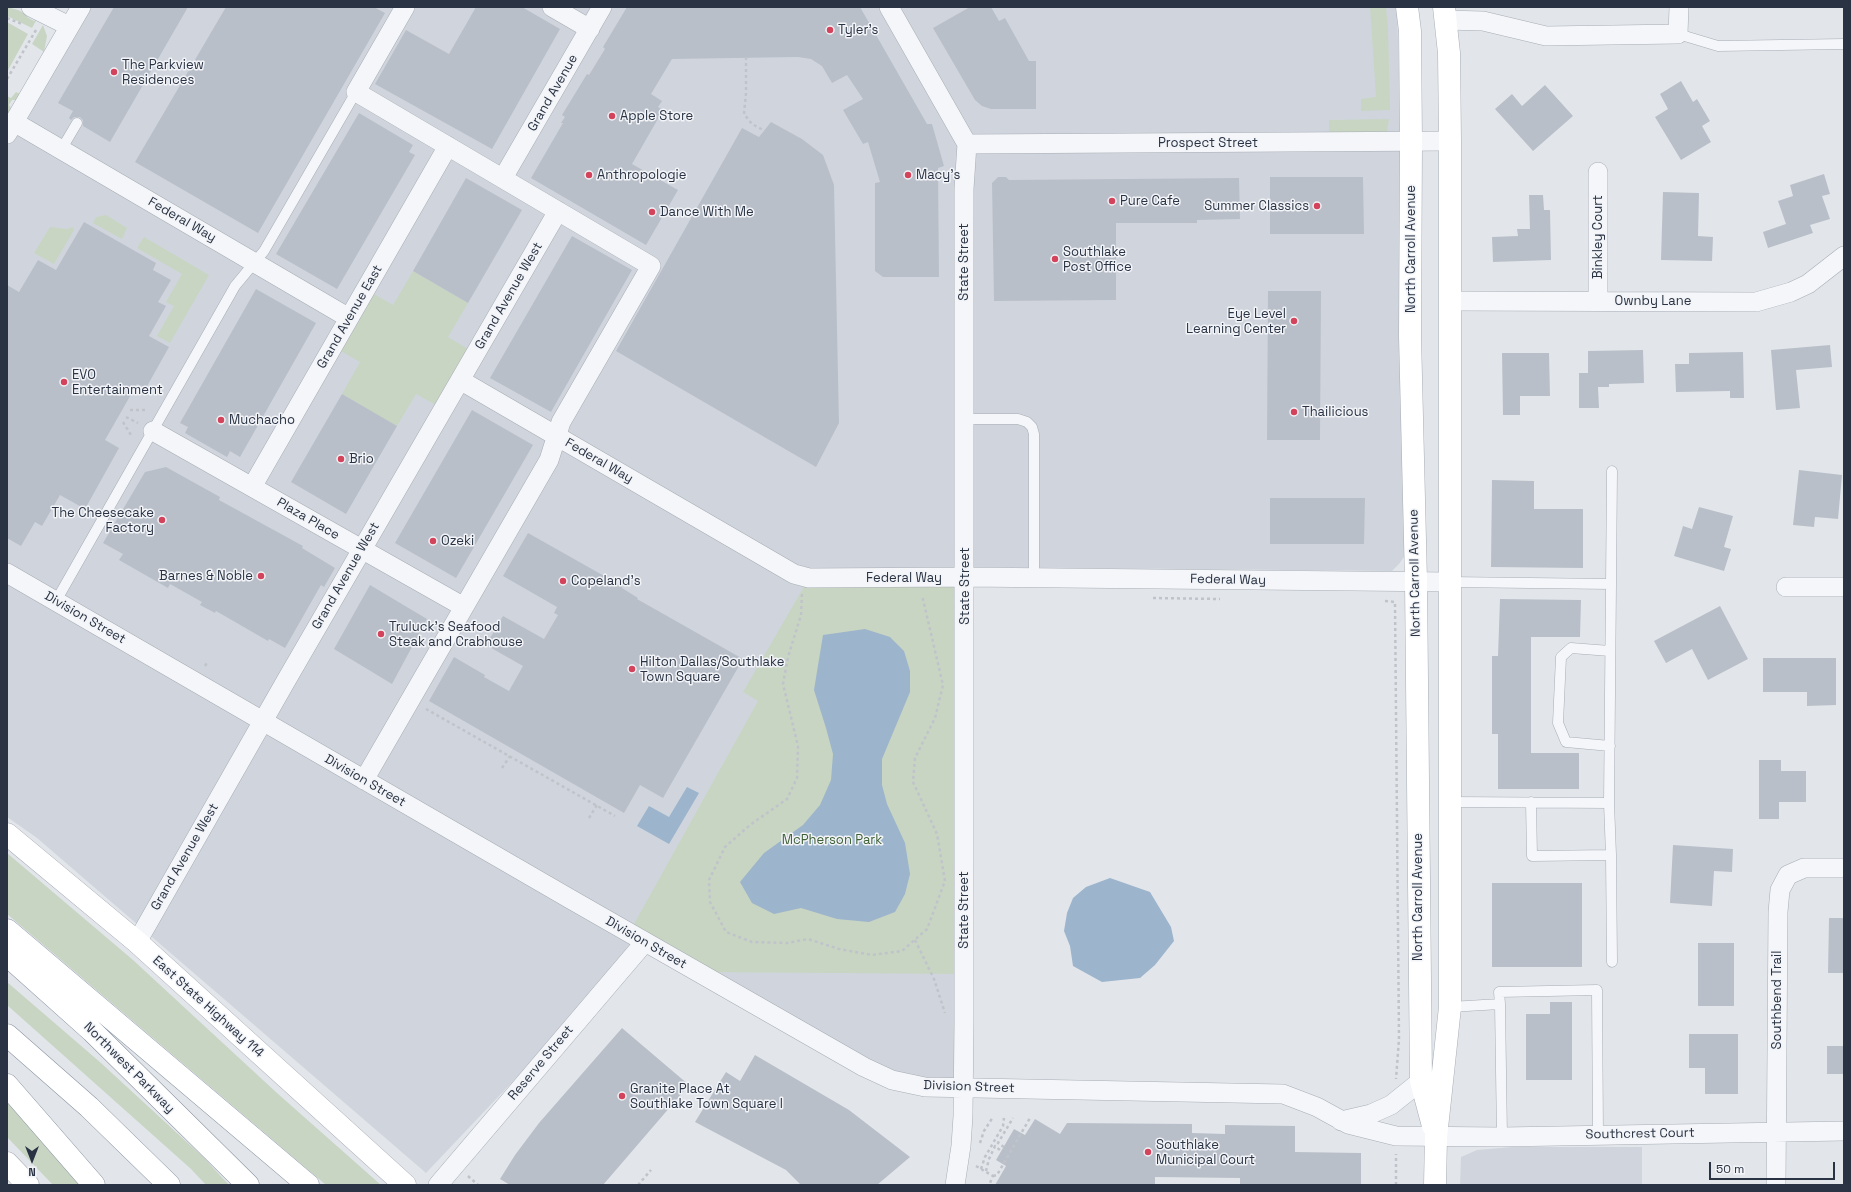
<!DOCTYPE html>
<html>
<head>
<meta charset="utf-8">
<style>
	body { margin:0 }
	#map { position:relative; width:1851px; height:1192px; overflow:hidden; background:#e2e6eb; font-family:"Space Grotesk",sans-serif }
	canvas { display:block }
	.frame { position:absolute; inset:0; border:8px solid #293343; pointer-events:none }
	.north { position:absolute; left:12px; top:1140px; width:40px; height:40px; -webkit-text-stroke:3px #f2f4f8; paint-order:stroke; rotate:180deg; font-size:11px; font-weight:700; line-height:16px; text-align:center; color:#293343 }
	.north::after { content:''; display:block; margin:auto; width:14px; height:18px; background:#293343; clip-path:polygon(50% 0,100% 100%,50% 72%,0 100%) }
	.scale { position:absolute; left:1709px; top:1162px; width:126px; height:18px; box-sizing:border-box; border:2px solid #293343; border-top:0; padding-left:5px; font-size:12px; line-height:14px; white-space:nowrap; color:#293343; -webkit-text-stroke:3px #f2f4f8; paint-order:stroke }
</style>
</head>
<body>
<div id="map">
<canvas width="1851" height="1192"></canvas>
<div class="frame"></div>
<div class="north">N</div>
<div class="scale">50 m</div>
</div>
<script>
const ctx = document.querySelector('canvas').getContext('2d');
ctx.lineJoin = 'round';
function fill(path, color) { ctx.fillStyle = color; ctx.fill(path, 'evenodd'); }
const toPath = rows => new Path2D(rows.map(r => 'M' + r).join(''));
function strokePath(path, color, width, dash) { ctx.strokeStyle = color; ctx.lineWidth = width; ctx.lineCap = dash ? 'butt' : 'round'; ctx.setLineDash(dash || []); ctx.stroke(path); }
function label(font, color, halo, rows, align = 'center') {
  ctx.font = font + ' "Space Grotesk",sans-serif'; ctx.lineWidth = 3; ctx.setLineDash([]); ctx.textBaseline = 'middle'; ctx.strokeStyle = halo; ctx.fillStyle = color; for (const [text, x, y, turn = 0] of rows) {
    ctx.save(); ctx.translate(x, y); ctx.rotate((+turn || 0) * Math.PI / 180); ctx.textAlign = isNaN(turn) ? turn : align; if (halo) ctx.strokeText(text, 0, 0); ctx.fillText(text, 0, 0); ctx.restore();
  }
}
const built = toPath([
	[81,7,1397,7,1402,171,1406,548,1404,557,1399,564,1392,571,965,567,963,1088,892,1080,645,942,426,1173,37,838,7,817,7,134],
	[1511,1147,1642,1147,1642,1185,1460,1185,1461,1157,1477,1150]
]);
const green = toPath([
	[7,7,18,10,28,15,27,17,34,21,37,19,32,28,7,16],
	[1370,7,1386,7,1388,28,1390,110,1361,111,1361,99,1376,97],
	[7,22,28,34,7,72],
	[43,25,47,36,44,52,32,44],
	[16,92,20,94,16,100,12,100,9,105,11,108,7,115,7,96,11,98],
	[1389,119,1387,132,1329,133,1329,120],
	[106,215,127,228,122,239,93,223,96,217],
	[50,227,67,229,73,227,74,230,54,264,34,253],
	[144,237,209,275,170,343,157,336,174,306,166,302,182,274,137,248],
	[413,271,468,303,448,337,468,349,436,405,416,394,397,426,379,416,368,436,361,405,342,394,360,362,341,351,374,294,393,305],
	[965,577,964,974,698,972,629,933,758,701,743,692,809,578],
	[7,853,133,960,277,1093,381,1185,326,1185,7,914],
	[7,982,101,1063,203,1157,229,1185,206,1185,191,1169,7,1005],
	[7,1101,82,1185,53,1185,7,1137]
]);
const water = toPath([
	[865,629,890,637,904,651,910,671,910,692,882,759,882,785,887,804,905,843,910,874,905,894,895,912,869,922,837,919,801,908,774,914,752,903,740,882,764,853,803,825,820,805,831,780,833,754,826,728,814,690,823,635],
	[687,787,699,793,669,844,637,826,649,806,669,817],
	[1110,878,1150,892,1171,927,1174,941,1155,965,1140,978,1102,982,1073,966,1070,946,1064,931,1067,913,1073,898,1086,887]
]);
const building = toPath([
	[114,7,188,7,110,142,83,126,83,120,80,117,74,117,71,120,69,118,73,111,58,103],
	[226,7,374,7,385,13,258,233,135,162],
	[476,7,522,7,560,29,492,149,375,84,406,30,449,54],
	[627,7,860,7,927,124,932,124,944,166,938,168,939,277,883,277,875,271,875,183,880,182,868,142,863,144,843,110,863,99,847,75,832,83,822,66,811,59,798,57,672,59,651,94,662,101,658,107,663,110,632,164,678,190,646,245,531,178,563,123,561,123,565,117,562,115,587,74,589,75,605,49,603,47],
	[970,7,991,7,999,21,1005,18,1029,61,1036,61,1036,109,991,109,982,106,975,100,933,28],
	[1681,81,1693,102,1697,99,1710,121,1702,126,1711,142,1681,160,1655,117,1668,109,1660,94],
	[1545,85,1573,116,1533,151,1495,109,1512,94,1522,106],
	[359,113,413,145,409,152,415,155,337,289,276,254],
	[771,122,802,139,823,155,834,185,839,423,816,467,616,351,742,128,759,137],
	[1824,174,1830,194,1822,196,1830,219,1810,225,1813,233,1768,248,1763,232,1786,224,1778,201,1793,196,1790,185],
	[998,177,1006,177,1009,180,1239,178,1240,219,1197,220,1197,223,1116,223,1116,300,994,301,992,183],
	[1270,177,1363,177,1364,234,1270,234],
	[466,178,522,210,468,303,413,271],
	[1663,192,1699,193,1698,236,1713,237,1712,261,1661,260],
	[1529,195,1543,195,1544,210,1550,210,1551,260,1493,262,1492,237,1518,236,1517,229,1530,229],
	[84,222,156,263,153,270,171,280,158,302,166,306,149,336,169,347,146,388,137,384,105,440,119,448,85,509,60,495,42,526,35,522,21,546,7,538,7,285,19,292,38,260,56,270],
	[572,236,632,270,551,412,490,378],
	[256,289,316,323,240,457,230,451,227,457,185,433,188,427,180,423],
	[1268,291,1321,291,1320,440,1267,440],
	[1830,345,1832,367,1796,370,1800,408,1776,410,1771,350],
	[1643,350,1644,383,1609,384,1609,387,1598,387,1599,408,1579,408,1579,373,1588,373,1588,351],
	[1743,352,1744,398,1730,398,1730,391,1676,392,1675,364,1689,364,1689,353],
	[1502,353,1549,353,1550,396,1520,396,1520,415,1503,415],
	[342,394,397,426,346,514,291,482],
	[472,410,533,445,456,578,395,543],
	[166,467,220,497,219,500,303,546,302,548,335,568,324,587,321,585,285,648,269,639,268,641,216,611,215,613,200,605,202,602,170,584,168,588,119,560,123,554,103,543,145,472],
	[1799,470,1842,475,1838,519,1815,517,1814,527,1793,525],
	[1492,480,1534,481,1534,509,1583,509,1583,568,1491,567],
	[1270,498,1365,498,1364,544,1270,544],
	[1699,507,1733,516,1724,547,1731,549,1724,571,1674,556,1683,526,1692,529],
	[528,533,622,586,622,588,638,598,637,599,743,659,663,798,640,785,624,813,429,701,454,657,485,675,484,677,509,691,523,666,486,645,503,616,544,639,558,615,554,613,557,607,503,576],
	[370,585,427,619,392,684,334,649],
	[1500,599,1581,600,1580,637,1531,637,1531,753,1579,753,1579,789,1498,789,1498,734,1492,734,1492,656,1498,656],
	[1720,606,1748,659,1708,680,1692,649,1666,663,1654,641],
	[1763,658,1836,658,1836,705,1807,706,1807,692,1763,692],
	[1759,760,1781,760,1781,771,1806,771,1806,802,1779,802,1779,819,1759,819],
	[1673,845,1733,849,1732,872,1714,871,1712,906,1670,903],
	[1492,883,1582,883,1582,967,1492,967],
	[1829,918,1844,918,1844,973,1828,973],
	[1698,943,1734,943,1734,1006,1698,1006],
	[1550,1002,1572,1002,1572,1080,1526,1080,1526,1014,1550,1014],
	[622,1028,689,1085,603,1185,510,1185,500,1179,515,1155,539,1123],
	[1689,1034,1738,1034,1738,1094,1705,1094,1705,1068,1689,1068],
	[1827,1046,1844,1046,1844,1074,1827,1074],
	[755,1055,849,1110,910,1157,877,1185,801,1185,786,1170,695,1122,726,1072,740,1081],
	[1035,1119,1060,1134,1067,1123,1192,1124,1192,1133,1225,1134,1225,1125,1295,1126,1295,1152,1361,1153,1361,1185,1240,1185,1240,1178,1155,1177,1155,1185,995,1185,1006,1166,996,1160,1014,1129,1025,1135]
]);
const path = toPath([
	[7,18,22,24],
	[746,57,746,93,744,114,752,124,765,131],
	[7,79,36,30],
	[130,410,146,410],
	[126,417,138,423],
	[123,422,131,435],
	[802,594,801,615,788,657,783,684,798,746,797,778,787,799,750,825,725,847,709,880,710,902,726,932,752,942,787,943,808,939,839,949,872,955,902,951,927,929,945,881,937,834,913,782,915,758,935,718,943,685,922,595],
	[1153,598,1220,599],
	[1385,601,1395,602,1399,1039,1396,1079],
	[205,666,208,661],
	[426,709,615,816],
	[502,768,510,756],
	[589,818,597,805],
	[915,940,934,979,945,1013],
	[980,1143,984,1131,993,1117],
	[1004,1147,998,1143,1013,1118],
	[976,1166,993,1176,989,1185],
	[981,1169,985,1157,1003,1126,1004,1118],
	[986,1171,989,1159,995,1146,1001,1151],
	[468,1176,478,1185],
	[993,1176,997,1175,1030,1118],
	[638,1185,651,1170],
	[1396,1185,1396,1154]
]);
const service = toPath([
	[1678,34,1718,46,1844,44],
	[61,150,77,123],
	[964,419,1018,419,1027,422,1032,427,1034,434,1034,578],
	[1449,582,1611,584,1612,471],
	[56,601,235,286,264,251,356,92],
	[1610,746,1566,742,1558,723,1561,657,1571,648,1610,651],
	[1451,802,1609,803,1611,584],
	[1531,802,1532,856,1611,855,1612,962],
	[1609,803,1611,855],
	[1500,1004,1499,992,1597,990,1598,1135],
	[1450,1007,1500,1004,1502,1137]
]);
const minor = toPath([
	[31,7,69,26],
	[552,7,590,29],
	[889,7,967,144,964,189,964,1022,963,1116,961,1146,955,1185],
	[1445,20,1483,21,1546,36,1678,34,1679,7],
	[14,122,349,318],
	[7,134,81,7],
	[967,144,1450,141],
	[503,178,602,7],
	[1449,301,1756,302,1791,292,1808,284,1844,256],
	[1598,301,1598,172],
	[460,380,794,574,809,578,965,577,1449,582],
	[153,431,464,607],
	[252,487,448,146],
	[7,573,572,900,864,1067,892,1080,925,1087,1283,1094,1317,1107,1348,1124,1396,1136,1502,1137,1844,1131],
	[1786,587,1844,587],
	[364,780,549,460,561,422,651,266,356,92,405,7],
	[137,942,287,679,558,211],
	[1341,1121,1371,1114,1391,1105,1421,1081],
	[438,1185,645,942],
	[1776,1185,1778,912,1780,890,1788,875,1804,868,1844,868]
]);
const secondary = toPath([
	[1407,7,1410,31,1411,142,1410,336,1416,581,1421,1081,1433,1126],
	[7,834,137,942,405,1185],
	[7,1163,28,1185],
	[1435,1185,1436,1137,1450,1007,1450,141,1449,53,1444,7]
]);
const motorway = toPath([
	[7,930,308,1185],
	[7,955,92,1031,248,1185],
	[7,1035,89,1107,169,1185],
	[7,1085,94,1185]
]);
const markers = [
	[830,30,4,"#d3445c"],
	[114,72,4,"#d3445c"],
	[612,116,4,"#d3445c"],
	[589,175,4,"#d3445c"],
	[908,175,4,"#d3445c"],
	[1112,201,4,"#d3445c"],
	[1317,206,4,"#d3445c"],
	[652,212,4,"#d3445c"],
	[1055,259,4,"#d3445c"],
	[1294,321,4,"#d3445c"],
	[64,382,4,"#d3445c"],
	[1294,412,4,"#d3445c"],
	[221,420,4,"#d3445c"],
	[341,459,4,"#d3445c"],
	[162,520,4,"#d3445c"],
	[433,541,4,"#d3445c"],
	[261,576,4,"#d3445c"],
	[563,581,4,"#d3445c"],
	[381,634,4,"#d3445c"],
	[632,669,4,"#d3445c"],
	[622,1096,4,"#d3445c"],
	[1148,1152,4,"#d3445c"]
];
const poiNames = [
	["Tyler's",838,30],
	["The Parkview",122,65],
	["Residences",122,80],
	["Apple Store",620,116],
	["Anthropologie",597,175],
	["Macy's",916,175],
	["Pure Cafe",1120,201],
	["Summer Classics",1309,206,"right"],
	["Dance With Me",660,212],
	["Southlake",1063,252],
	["Post Office",1063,267],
	["Eye Level",1286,314,"right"],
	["Learning Center",1286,329,"right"],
	["EVO",72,375],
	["Entertainment",72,390],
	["Thailicious",1302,412],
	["Muchacho",229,420],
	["Brio",349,459],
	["The Cheesecake",154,513,"right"],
	["Factory",154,528,"right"],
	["Ozeki",441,541],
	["Barnes & Noble",253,576,"right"],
	["Copeland's",571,581],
	["Truluck's Seafood",389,627],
	["Steak and Crabhouse",389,642],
	["Hilton Dallas/Southlake",640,662],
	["Town Square",640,677],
	["Granite Place At",630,1089],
	["Southlake Town Square I",630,1104],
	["Southlake",1156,1145],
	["Municipal Court",1156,1160]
];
const streetNames = [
	["Grand Avenue",553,93,-60],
	["Prospect Street",1208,143],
	["Federal Way",182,220,30],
	["Binkley Court",1598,237,-90],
	["North Carroll Avenue",1411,249,-90],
	["State Street",964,262,-90],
	["Grand Avenue West",509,296,-60],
	["Ownby Lane",1653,301],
	["Grand Avenue East",350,317,-60],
	["Federal Way",599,461,30],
	["Plaza Place",308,519,30],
	["North Carroll Avenue",1415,573,-91],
	["Grand Avenue West",346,576,-60],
	["Federal Way",904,578],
	["Federal Way",1228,580,1],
	["State Street",965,586,-90],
	["Division Street",85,618,30],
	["Division Street",365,781,30],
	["Grand Avenue West",185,857,-60],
	["North Carroll Avenue",1418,897,-90],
	["State Street",964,910,-90],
	["Division Street",646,943,30],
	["Southbend Trail",1777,1000,-90],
	["East State Highway 114",208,1007,42],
	["Reserve Street",541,1063,-50],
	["Northwest Parkway",129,1068,45],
	["Division Street",969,1087,2],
	["Southcrest Court",1640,1134,-1]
];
const parkNames = [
	["McPherson Park",832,840]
];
fill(built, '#d0d5dd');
fill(green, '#c8d5c3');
fill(water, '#9cb4cc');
fill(building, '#b9bfc8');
strokePath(service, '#a7adb5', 11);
strokePath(minor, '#a7adb5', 20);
strokePath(secondary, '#a7adb5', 23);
strokePath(motorway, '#8993a2', 23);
strokePath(path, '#c0c3ca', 2.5, [3, 3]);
strokePath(service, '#f5f6f9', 10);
strokePath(minor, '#f5f6f9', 19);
strokePath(secondary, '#fff', 22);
strokePath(motorway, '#fff', 22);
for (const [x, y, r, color] of markers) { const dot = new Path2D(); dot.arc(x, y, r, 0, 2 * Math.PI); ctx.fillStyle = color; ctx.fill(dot); strokePath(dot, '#f2f4f8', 1.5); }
label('13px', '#293343', '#f2f4f8', poiNames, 'left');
label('13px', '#293343', '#f2f4f8', streetNames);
label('13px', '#3f6036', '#f2f4f8', parkNames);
</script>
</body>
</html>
